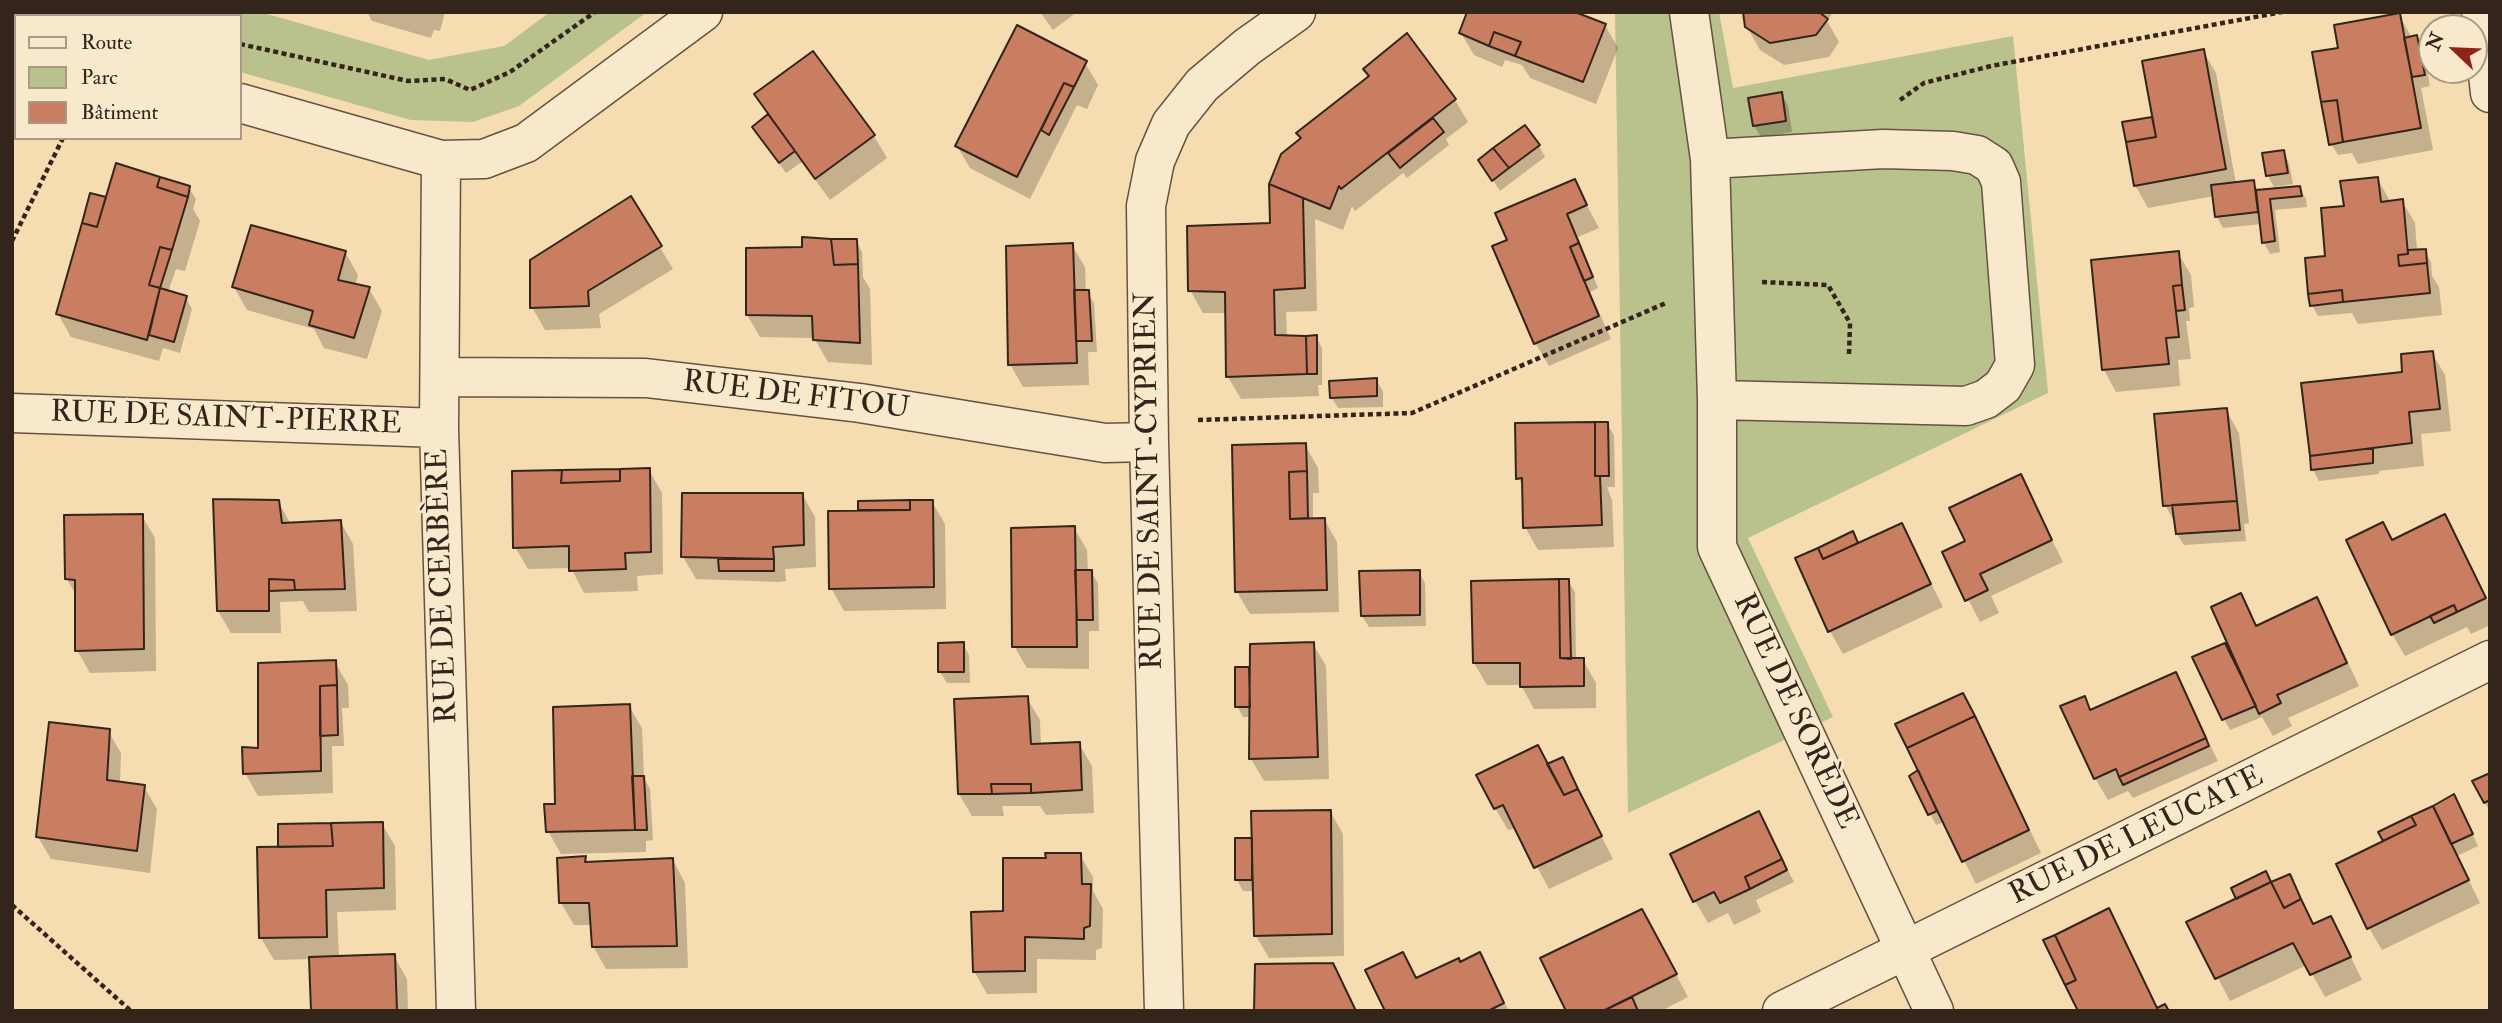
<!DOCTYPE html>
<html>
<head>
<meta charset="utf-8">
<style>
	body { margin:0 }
	#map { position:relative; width:2502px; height:1023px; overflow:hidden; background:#f5dcb1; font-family:"IM FELL Double Pica",serif }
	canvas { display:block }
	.frame { position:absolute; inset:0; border:14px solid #33251b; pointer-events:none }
	.legend { position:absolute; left:14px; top:14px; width:228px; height:126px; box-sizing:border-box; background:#f8e8cc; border:2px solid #a99a85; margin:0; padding:9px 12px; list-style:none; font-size:21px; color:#33251b }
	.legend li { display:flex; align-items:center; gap:14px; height:35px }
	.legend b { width:35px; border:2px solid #a99a85 }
	.north { position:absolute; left:2418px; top:14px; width:70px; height:70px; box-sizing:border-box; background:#f8e8cc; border:2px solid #a99a85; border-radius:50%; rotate:293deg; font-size:19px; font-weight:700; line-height:28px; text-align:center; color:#33251b }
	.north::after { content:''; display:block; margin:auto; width:24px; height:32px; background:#8f2418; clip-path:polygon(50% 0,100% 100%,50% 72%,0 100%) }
</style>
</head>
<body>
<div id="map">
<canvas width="2502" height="1023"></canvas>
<div class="frame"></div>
<ul class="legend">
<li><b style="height:9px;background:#f8e8cc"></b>Route</li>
<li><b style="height:19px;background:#b9c18d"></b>Parc</li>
<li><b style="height:19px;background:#c97e61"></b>Bâtiment</li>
</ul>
<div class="north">N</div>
</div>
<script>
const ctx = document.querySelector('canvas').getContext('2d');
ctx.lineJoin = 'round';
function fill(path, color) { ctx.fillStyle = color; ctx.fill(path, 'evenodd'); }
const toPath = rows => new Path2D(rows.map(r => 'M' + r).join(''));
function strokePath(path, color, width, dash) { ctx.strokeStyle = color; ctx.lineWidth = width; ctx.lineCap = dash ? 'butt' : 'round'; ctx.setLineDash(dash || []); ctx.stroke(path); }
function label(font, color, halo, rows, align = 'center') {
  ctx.font = font + ' "IM FELL Double Pica",serif'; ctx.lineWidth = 6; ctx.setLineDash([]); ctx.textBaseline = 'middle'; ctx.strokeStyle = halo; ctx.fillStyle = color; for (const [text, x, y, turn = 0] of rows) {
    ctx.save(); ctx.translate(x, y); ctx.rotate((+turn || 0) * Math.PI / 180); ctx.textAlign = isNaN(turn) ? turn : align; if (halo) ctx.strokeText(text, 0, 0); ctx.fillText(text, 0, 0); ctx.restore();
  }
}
const green = toPath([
	[25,12,260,12,429,60,504,46,550,12,647,12,519,106,473,122,411,120,240,72,240,16,37,16],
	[1615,12,1719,12,1733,88,2013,36,2048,393,1748,538,1833,717,1628,813]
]);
const shadow = toPath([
	[367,12,445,12,440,31,434,30,431,38,372,21],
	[1040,12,1077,12,1053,30],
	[1744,12,1833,12,1827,21,1839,42,1829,57,1784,65,1760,50,1747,27],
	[2399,15,2412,38,2416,37,2423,49,2430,86,2421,88,2433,150,2358,164,2352,153,2338,155,2331,144],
	[1605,25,1618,48,1596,104,1530,78,1522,65,1505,60,1502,67,1474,55,1461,33],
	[1407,36,1455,100,1468,122,1446,139,1449,145,1407,178,1403,173,1355,211,1352,206,1343,230,1315,219,1317,311,1286,312,1287,337,1316,337,1322,348,1322,385,1318,385,1319,396,1241,399,1228,377,1227,313,1203,313,1190,290,1271,225,1271,184],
	[2203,51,2216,73,2236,184,2253,182,2259,192,2299,188,2306,199,2307,207,2275,210,2280,252,2270,254,2264,243,2261,224,2223,228,2217,217,2214,196,2148,208,2135,185,2151,119,2155,126],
	[1085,63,1098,85,1087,109,1077,105,1030,199,970,168,957,146],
	[1781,94,1788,105,1792,132,1761,137,1754,126],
	[756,95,874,136,887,158,830,200,802,162,786,173,761,138,768,116],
	[1539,146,1545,157,1500,191,1487,171],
	[2283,152,2289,163,2293,184,2274,187,2268,176],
	[2377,178,2390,201,2402,201,2415,223,2417,251,2425,251,2431,262,2432,276,2439,287,2442,315,2358,324,2352,313,2318,316,2312,305,2346,207],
	[1574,181,1599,228,1578,237,1598,288,1590,292,1611,339,1549,366,1536,344,1494,247,1509,241],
	[189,188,196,199,193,209,200,221,185,271,176,269,168,292,186,298,192,309,180,353,163,348,159,361,71,337,58,314,107,199],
	[630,198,673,269,599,314,601,328,545,330,532,307],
	[856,241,862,252,863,277,870,289,872,365,828,362,814,338,760,337,747,315,804,248],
	[1072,245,1085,267,1086,292,1094,303,1097,352,1088,352,1089,385,1023,387,1010,364],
	[345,252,358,275,355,286,369,289,382,311,367,359,324,348,314,329,247,310,234,287],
	[2178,253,2191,275,2194,307,2189,308,2190,321,2186,321,2191,359,2178,360,2180,386,2116,392,2104,370],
	[2432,353,2445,375,2451,431,2421,434,2424,466,2379,471,2379,474,2319,481,2313,470,2303,385,2404,373],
	[1376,380,1383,391,1383,407,1338,408,1331,397],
	[2226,410,2239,433,2249,523,2244,524,2246,541,2184,545,2177,534,2176,525,2165,505],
	[1607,424,1614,435,1615,487,1607,487,1612,500,1614,547,1538,550,1525,527,1524,488,1518,478],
	[1305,445,1318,468,1319,493,1313,493,1313,520,1324,519,1337,542,1339,612,1250,614,1237,592],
	[649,470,662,493,663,574,637,576,638,591,584,593,571,568,528,569,515,547],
	[2020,476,2063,562,1991,596,1999,613,1980,622,1944,553,1968,542],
	[802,494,815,517,816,567,785,569,786,581,779,582,696,579,683,557],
	[278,502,291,524,340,521,353,544,357,611,309,612,303,601,280,602,281,633,231,633,218,611],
	[932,502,945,524,946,609,844,611,831,588,861,512,859,510],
	[142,516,155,538,156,671,90,673,77,650,77,597,67,579],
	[1902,525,1943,607,1843,654,1830,631,1797,559,1853,533,1859,544],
	[1074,528,1087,550,1088,572,1091,572,1098,583,1099,631,1089,631,1089,669,1027,668,1014,646],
	[2457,539,2490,605,2490,625,2471,634,2467,627,2405,656,2392,634,2393,542],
	[1419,572,1425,583,1426,626,1369,627,1362,616],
	[1568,581,1575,592,1576,660,1583,660,1596,683,1596,708,1534,709,1521,685,1487,685,1474,663],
	[2240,595,2257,627,2317,600,2329,622,2359,686,2288,718,2292,726,2273,736,2262,717,2230,730,2224,719,2225,645,2235,663,2237,661],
	[963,644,969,655,970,683,947,683,940,672],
	[1313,644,1326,666,1329,779,1264,781,1251,759,1251,717,1243,717,1237,706,1247,669,1251,676],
	[335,662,348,685,349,708,342,708,344,746,332,746,333,793,258,796,245,773,260,750],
	[2175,674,2218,761,2133,798,2128,791,2108,800,2095,778,2084,698,2091,711],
	[1027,698,1040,720,1041,746,1079,744,1092,766,1094,813,1046,815,1040,806,1002,806,1004,816,972,816,959,794],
	[629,706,642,728,644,778,650,789,653,840,646,841,646,852,561,854,548,831,557,806],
	[108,731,121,753,120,783,144,787,157,809,150,873,51,859,38,837],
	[1987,741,2041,853,1976,884,1944,822,1936,825,1911,776],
	[1548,765,1584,802,1613,859,1549,889,1516,828,1508,830,1495,808],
	[2490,775,2490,812,2485,802],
	[2460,808,2478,846,2457,856,2480,903,2382,950,2369,928,2385,842,2381,833],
	[1330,811,1343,834,1344,956,1269,958,1256,936,1255,891,1243,891,1237,880,1253,840],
	[1758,814,1794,882,1756,900,1761,912,1734,925,1728,913,1708,923,1695,901],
	[382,824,395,846,396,910,337,912,339,958,394,956,407,979,408,1011,313,1011,311,959,274,960,261,938,281,849],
	[1080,855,1093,877,1093,891,1103,909,1102,948,1096,950,1096,960,1037,959,1037,993,987,994,974,971,1005,913,1048,860],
	[585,858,588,864,673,860,685,883,688,968,606,969,593,946,592,925,574,925,561,903],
	[2271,884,2307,913,2314,926,2343,941,2362,980,2325,997,2307,965,2230,1001,2189,923],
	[1654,933,1688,997,1661,1011,1568,1011],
	[1403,954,1417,979,1460,964,1479,954,1509,1011,1387,1011]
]);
const building = toPath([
	[1467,12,1575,12,1606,24,1583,82,1515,56,1521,42,1494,32,1489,46,1459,33,1467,12],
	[1743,12,1819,12,1828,19,1816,35,1770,43,1745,27,1743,12],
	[2400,13,2421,128,2343,142,2337,100,2321,102,2312,52,2338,48,2334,25,2400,13],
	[1017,25,1087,61,1074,87,1064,83,1017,177,955,146,1017,25],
	[1494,32,1521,42,1515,56,1489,46,1494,32],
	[1407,33,1456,99,1341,189,1339,186,1330,209,1269,184,1281,154,1301,138,1296,133,1369,76,1363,69,1407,33],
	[2417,35,2425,75,2412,77,2404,38,2417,35],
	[2204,49,2226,169,2134,186,2126,142,2156,137,2142,61,2204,49],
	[813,51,875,135,815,179,754,94,813,51],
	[1064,83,1074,87,1049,135,1041,130,1064,83],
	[1782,92,1786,121,1753,126,1748,98,1782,92],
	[2337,100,2343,142,2329,145,2321,102,2337,100],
	[768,114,795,151,779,163,752,127,768,114],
	[2152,117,2156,137,2126,142,2122,122,2152,117],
	[1433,118,1444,132,1400,168,1388,153,1433,118],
	[1525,125,1540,145,1509,168,1493,148,1525,125],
	[1493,148,1509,168,1492,181,1478,160,1493,148],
	[2284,150,2288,173,2266,176,2262,153,2284,150],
	[116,163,160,177,157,187,188,197,172,250,160,247,149,285,160,288,147,340,56,314,82,223,97,227,116,163],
	[160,177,190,186,188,197,157,187,160,177],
	[2378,177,2381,202,2403,199,2408,254,2398,255,2399,266,2427,263,2430,293,2343,302,2342,290,2308,294,2305,258,2325,256,2321,208,2344,206,2340,181,2378,177],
	[1575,179,1587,205,1567,214,1579,243,1570,247,1599,316,1534,344,1492,246,1507,240,1495,213,1575,179],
	[2254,180,2258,212,2215,217,2211,185,2254,180],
	[1269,184,1303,198,1305,288,1274,290,1275,335,1306,336,1307,374,1226,377,1225,292,1188,291,1187,226,1270,223,1269,184],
	[2300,186,2302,196,2270,199,2275,241,2262,243,2256,190,2300,186],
	[90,193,106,197,97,227,82,223,90,193],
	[631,196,662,246,588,291,589,306,530,308,530,260,631,196],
	[251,225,346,251,338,280,370,287,354,338,309,325,313,311,232,287,251,225],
	[802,237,831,239,834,265,858,264,860,343,813,340,812,316,746,315,746,248,802,247,802,237],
	[831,239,857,239,858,264,834,265,831,239],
	[1073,243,1077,363,1008,365,1006,246,1073,243],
	[1579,243,1593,277,1584,281,1570,247,1579,243],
	[160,247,172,250,160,288,149,285,160,247],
	[2426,249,2427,263,2399,266,2398,255,2408,254,2408,250,2426,249],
	[2179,251,2182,285,2173,286,2179,337,2166,338,2169,364,2102,370,2091,260,2179,251],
	[2182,285,2185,310,2176,311,2173,286,2182,285],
	[160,288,187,296,174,342,149,335,160,288],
	[1074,290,1089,290,1092,341,1076,341,1074,290],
	[2342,290,2343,302,2310,306,2308,294,2342,290],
	[1317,335,1317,374,1307,374,1306,336,1317,335],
	[2433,351,2440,409,2409,412,2412,443,2310,456,2301,383,2402,372,2401,354,2433,351],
	[1377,378,1377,396,1330,398,1329,381,1377,378],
	[2227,408,2237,501,2163,506,2154,414,2227,408],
	[1595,422,1608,422,1609,476,1595,476,1595,422],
	[1595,422,1595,476,1600,476,1602,525,1523,528,1522,478,1516,479,1515,423,1595,422],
	[1306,443,1307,471,1289,472,1290,519,1325,518,1327,590,1235,592,1232,445,1306,443],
	[2373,448,2373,463,2311,470,2310,456,2373,448],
	[650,468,651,552,625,553,626,569,569,571,569,546,513,548,512,471,562,470,561,483,620,481,620,469,650,468],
	[620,469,620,481,561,483,562,470,620,469],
	[1307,471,1308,518,1290,519,1289,472,1307,471],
	[2021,474,2052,540,1980,574,1988,590,1965,601,1942,552,1965,541,1949,508,2021,474],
	[682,493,803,493,804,545,773,547,774,559,681,557,682,493],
	[213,499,279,500,282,523,341,520,345,589,295,590,294,580,269,579,269,611,217,611,213,499],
	[910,500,910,510,858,510,858,501,910,500],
	[910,500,933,500,934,587,829,589,828,511,910,510,910,500],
	[2237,501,2240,530,2176,534,2172,505,2237,501],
	[143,514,144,649,75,651,75,580,65,579,64,515,143,514],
	[2445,514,2486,598,2457,612,2454,605,2391,635,2346,540,2383,522,2392,540,2445,514],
	[1902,523,1931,584,1828,632,1795,558,1818,548,1823,559,1902,523],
	[1075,526,1077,647,1012,647,1011,528,1075,526],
	[1853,531,1858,543,1823,559,1818,548,1853,531],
	[718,559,774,559,774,571,719,571,718,559],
	[1075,570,1092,570,1093,620,1077,620,1075,570],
	[1420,570,1420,615,1361,616,1359,571,1420,570],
	[269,579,294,580,295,590,269,591,269,579],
	[1559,579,1569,579,1571,659,1560,658,1559,579],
	[1559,579,1560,658,1584,658,1584,686,1520,687,1520,663,1473,663,1471,581,1559,579],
	[2241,593,2256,626,2317,597,2347,663,2277,695,2281,703,2259,714,2211,607,2241,593],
	[2454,605,2457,612,2434,623,2430,616,2454,605],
	[964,642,964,672,938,672,938,643,964,642],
	[1314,642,1318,757,1249,759,1250,644,1314,642],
	[2225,643,2256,706,2222,720,2192,657,2225,643],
	[336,660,337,685,320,686,321,771,243,774,242,747,258,748,258,663,336,660],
	[1235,667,1249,667,1250,707,1235,707,1235,667],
	[2176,672,2206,738,2119,777,2116,769,2094,779,2060,706,2085,696,2090,710,2176,672],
	[337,685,338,735,320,736,320,686,337,685],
	[1963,693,1975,716,1907,748,1895,724,1963,693],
	[1028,696,1031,744,1080,742,1082,790,1031,793,1031,784,991,784,992,794,958,794,954,699,1028,696],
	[630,704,635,830,546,832,544,804,555,804,553,707,630,704],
	[1975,716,2029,830,1962,862,1907,748,1975,716],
	[49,722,110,729,107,780,145,785,137,851,36,837,49,722],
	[2206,738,2209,746,2123,785,2119,777,2206,738],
	[1538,745,1564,795,1578,789,1602,836,1534,868,1503,805,1494,809,1476,775,1538,745],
	[1563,757,1578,789,1564,795,1547,764,1563,757],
	[1918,770,1937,811,1928,815,1909,776,1918,770],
	[2490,773,2490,800,2484,803,2472,781,2490,773],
	[632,776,644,776,647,830,635,830,632,776],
	[991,784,1031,784,1031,793,992,794,991,784],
	[2454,794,2473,834,2451,844,2433,806,2454,794],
	[2433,806,2469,880,2367,929,2336,864,2416,825,2411,816,2433,806],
	[1331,810,1332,934,1254,936,1251,811,1331,810],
	[1759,811,1782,859,1745,877,1750,889,1720,903,1714,892,1693,902,1670,854,1759,811],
	[2411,816,2416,825,2383,841,2378,832,2411,816],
	[383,822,384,888,326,890,327,937,259,938,257,847,333,846,331,823,383,822],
	[331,823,333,846,278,847,278,824,331,823],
	[1235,838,1252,838,1252,880,1235,880,1235,838],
	[1045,853,1081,853,1082,884,1091,884,1090,926,1084,928,1084,939,1025,937,1025,971,973,972,971,912,1003,911,1003,858,1046,858,1045,853],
	[586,856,585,862,673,858,677,946,592,947,589,903,559,903,557,858,586,856],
	[1782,859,1787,870,1750,889,1745,877,1782,859],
	[2266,871,2271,882,2236,899,2231,888,2266,871],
	[2290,874,2301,899,2284,908,2271,882,2290,874],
	[2271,882,2284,908,2301,899,2313,924,2331,916,2351,957,2310,975,2293,943,2215,979,2186,922,2271,882],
	[2109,908,2157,1008,2165,1004,2169,1011,2078,1011,2065,985,2076,980,2055,935,2109,908],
	[1642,909,1677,974,1603,1011,1566,1011,1540,958,1642,909],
	[2055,935,2076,980,2065,985,2043,940,2055,935],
	[1403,952,1416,978,1459,958,1460,962,1480,952,1504,1003,1488,1011,1385,1011,1365,970,1403,952],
	[395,954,397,1011,311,1011,309,957,395,954],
	[1333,963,1356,1011,1254,1011,1255,964,1333,963],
	[1632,997,1638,1011,1603,1011,1632,997]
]);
const path = toPath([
	[116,12,128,16],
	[240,44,408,81,445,79,470,90,510,72,595,12],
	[1900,100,1924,83,1991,66,2282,12],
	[12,241,63,138],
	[1762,282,1828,285,1850,323,1849,355],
	[1198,420,1412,413,1666,303],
	[12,905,131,1011]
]);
const minor = toPath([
	[1689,12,1710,159,1717,400,1717,547,1934,1011],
	[2481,12,2490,93],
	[12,40,16,41],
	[240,103,441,160,484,159,526,143,703,12],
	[1710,159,1883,149,1953,151,1977,155,1994,166,2001,182,2015,365,2003,386,1986,399,1966,406,1717,400],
	[441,160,439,428,456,1011],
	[440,377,646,378,860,403,1105,443,1149,442],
	[12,413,439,428],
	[1164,1011,1149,442,1146,206,1155,161,1171,124,1202,85,1247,47,1296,12],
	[1782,1011,2490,660]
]);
const streetNames = [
	["RUE DE FITOU",796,397,7],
	["RUE DE SAINT-PIERRE",226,420,2],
	["RUE DE SAINT-CYPRIEN",1151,481,-91],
	["RUE DE CERBÈRE",444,586,-92],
	["RUE DE SORÈDE",1794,712,65],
	["RUE DE LEUCATE",2137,837,-26]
];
fill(green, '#b9c18d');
fill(shadow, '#0003');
fill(building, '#c97e61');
strokePath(building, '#33251b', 2);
strokePath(minor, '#645340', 41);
strokePath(path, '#33251b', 4.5, [5, 3.5]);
strokePath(minor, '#f8e8cc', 38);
label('30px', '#33251b', '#f8e8cc', streetNames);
</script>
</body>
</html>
